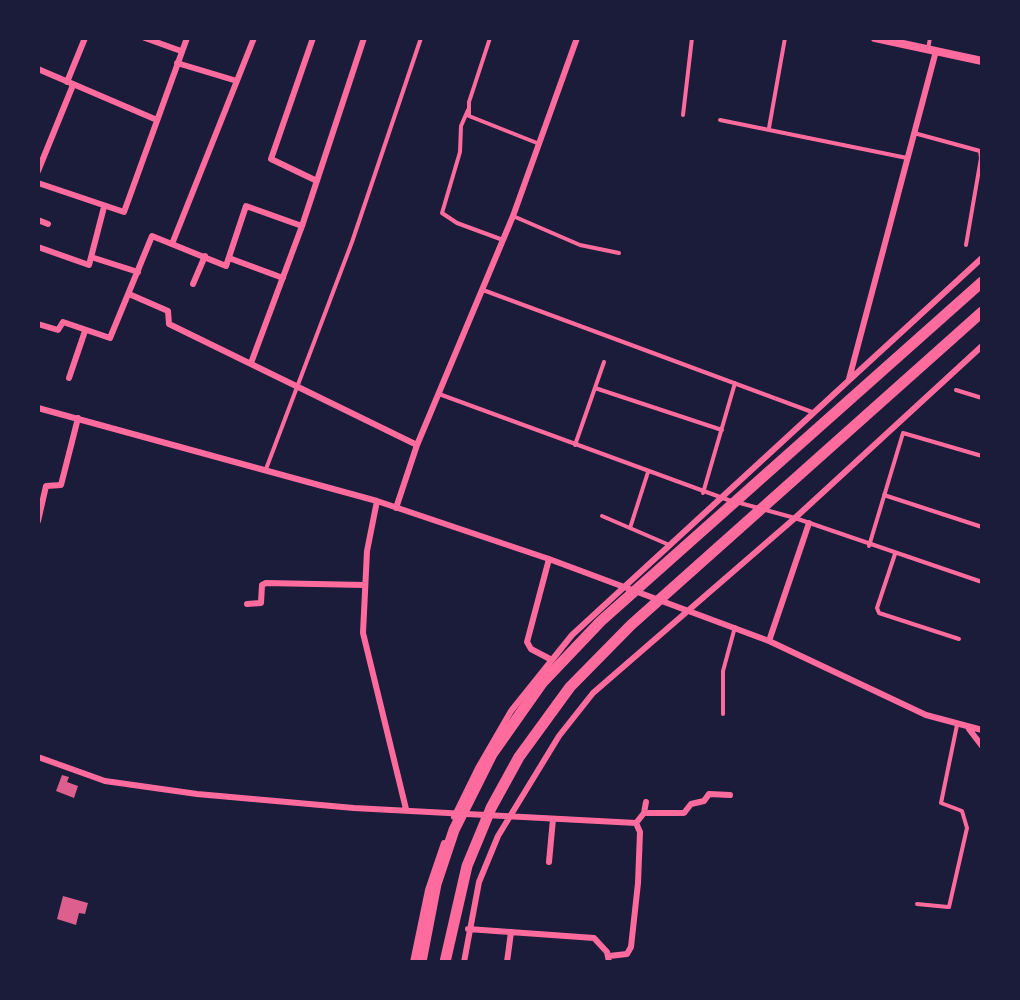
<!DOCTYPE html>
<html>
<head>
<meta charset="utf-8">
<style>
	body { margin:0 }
	#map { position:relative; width:1020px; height:1000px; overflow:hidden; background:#1b1b3a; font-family:Bitter,serif }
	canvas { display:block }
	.frame { position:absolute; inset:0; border:40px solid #1b1b3a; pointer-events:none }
</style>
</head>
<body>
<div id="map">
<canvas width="1020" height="1000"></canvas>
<div class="frame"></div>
</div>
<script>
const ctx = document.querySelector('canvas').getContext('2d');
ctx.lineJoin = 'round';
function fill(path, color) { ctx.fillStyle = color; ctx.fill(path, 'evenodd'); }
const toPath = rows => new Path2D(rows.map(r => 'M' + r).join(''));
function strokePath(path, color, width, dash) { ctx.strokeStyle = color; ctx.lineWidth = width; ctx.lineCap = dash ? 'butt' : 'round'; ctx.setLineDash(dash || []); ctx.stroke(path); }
const building = toPath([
	[62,775,69,777,67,782,78,786,74,798,56,791],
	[63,896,88,903,85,914,79,913,76,925,57,919]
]);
const service = toPath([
	[490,38,469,102,469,116,537,143],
	[928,49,930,38],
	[468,110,461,126,460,152,442,213,457,223,503,240],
	[683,115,692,38],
	[720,120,907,158],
	[769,128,785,38],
	[914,133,980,151,981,158,966,245],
	[513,216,580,245,619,253],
	[483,290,812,412],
	[595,388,722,430],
	[956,390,982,398],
	[439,394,731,501],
	[575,445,604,362],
	[266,469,352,242,421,38],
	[703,493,735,383],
	[884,495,982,527],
	[740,503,795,518,982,582],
	[602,516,667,544],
	[630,528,648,472],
	[869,546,903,433,982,456],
	[895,554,877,608,879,613,959,639],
	[723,714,723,671,735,627],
	[917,904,948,907],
	[949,907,967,828,962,811,941,803,957,725]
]);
const minor = toPath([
	[145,38,181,51],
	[313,38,271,159,317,181],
	[177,63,237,81],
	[38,69,157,120],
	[67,82,85,38],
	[38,171,73,85],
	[38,183,124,212,187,38],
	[38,220,48,224],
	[172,244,254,38],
	[38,247,89,265,104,207],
	[91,257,138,272],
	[229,258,283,278],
	[193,284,205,256],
	[129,294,168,311,169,324,417,445],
	[38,324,58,330,63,322,110,338,152,236,226,266,246,206,302,226],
	[251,363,302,226,364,38],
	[69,378,85,331],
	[849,379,936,51],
	[38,408,377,501,549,559,769,641,926,715,982,730],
	[377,501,367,551,363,633,406,809],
	[396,508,417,445,513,216,577,38],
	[38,521,46,486,61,485,78,418],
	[549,559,527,642,531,649,550,659],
	[247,604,261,603,262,585,266,583,364,585],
	[769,641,809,523],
	[969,729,982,746],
	[38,757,105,781,197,794,354,808,636,823,640,832,638,883,631,947,627,954,609,956],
	[644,813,684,813,691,804,704,801,709,794,730,795],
	[454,817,478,768,511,711,572,635,982,258],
	[636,823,644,813,646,802],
	[549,862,553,819],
	[468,929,594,938,607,952,609,962],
	[413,962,428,890,444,843],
	[464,962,479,882,498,836,559,736,593,693,795,518,982,346],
	[507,962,511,932]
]);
const tertiary = toPath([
	[875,38,982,61]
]);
const motorway = toPath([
	[421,962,436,884,454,830,492,754,542,683,601,621,982,282],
	[445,962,467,866,491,808,519,757,570,687,631,625,982,312]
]);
fill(building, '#dd5f8e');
strokePath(service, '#ff6b9d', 4);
strokePath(minor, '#ff6b9d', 6);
strokePath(tertiary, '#ff6b9d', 8);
strokePath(motorway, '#ff6b9d', 11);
</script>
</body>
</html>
